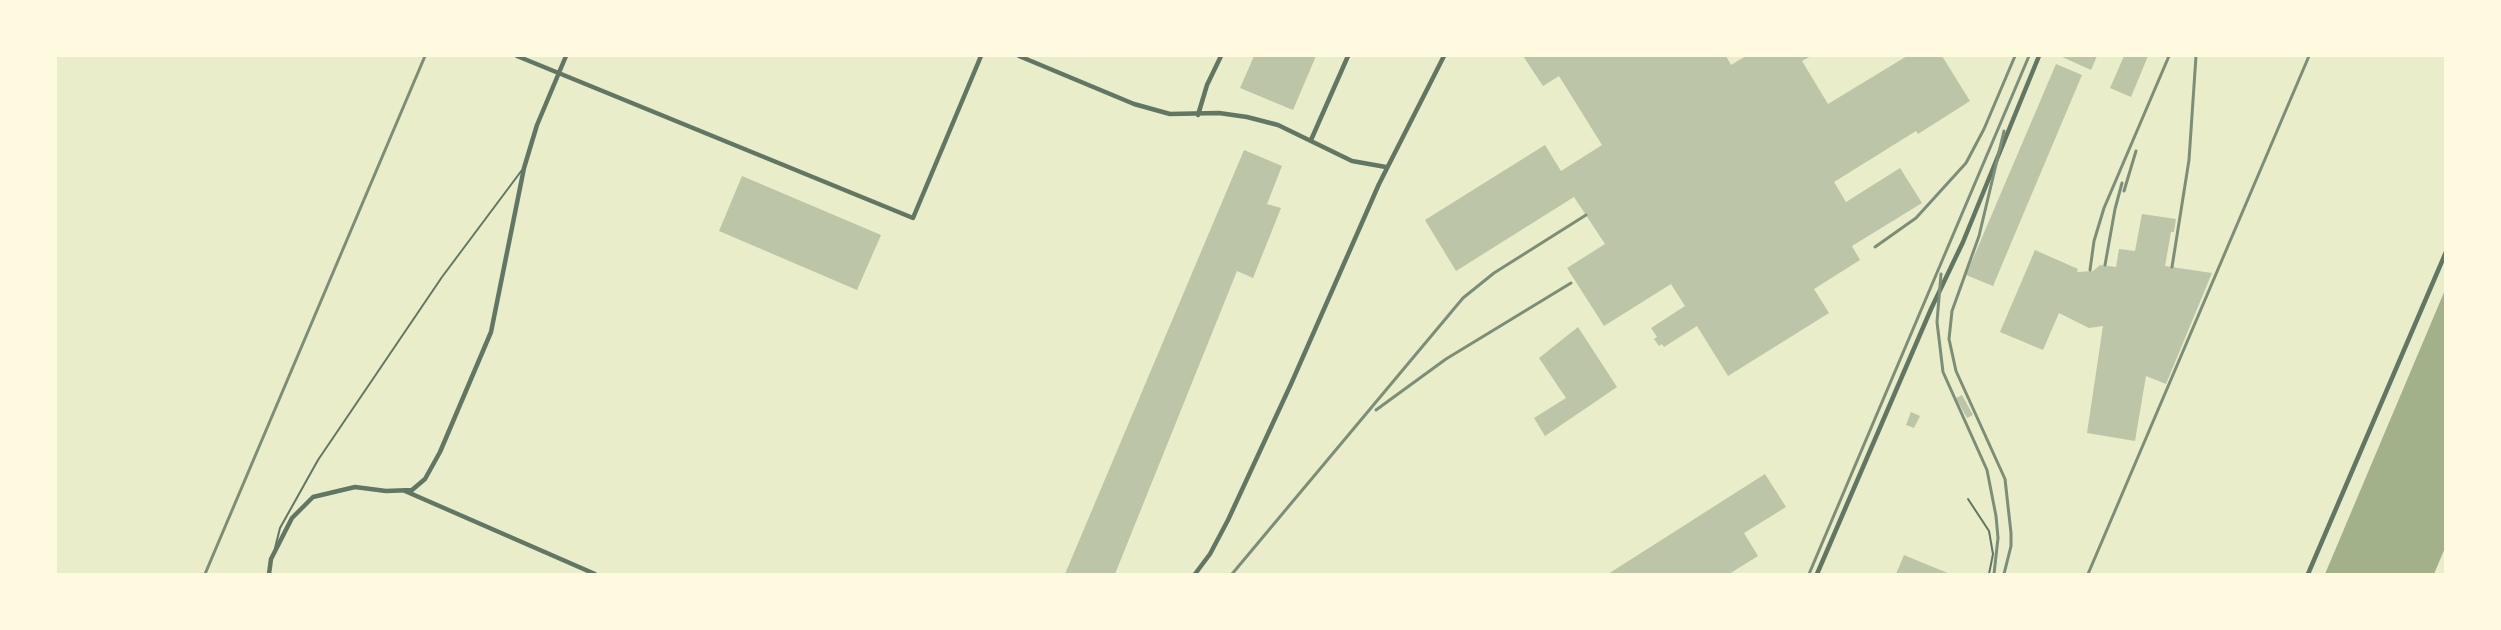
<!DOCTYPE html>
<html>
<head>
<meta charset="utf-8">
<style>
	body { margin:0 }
	#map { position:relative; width:2501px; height:630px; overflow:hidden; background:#e9edc9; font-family:Signika,sans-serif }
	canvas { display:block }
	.frame { position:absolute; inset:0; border:57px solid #fefae0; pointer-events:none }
</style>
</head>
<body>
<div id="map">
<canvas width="2501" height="630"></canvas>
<div class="frame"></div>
</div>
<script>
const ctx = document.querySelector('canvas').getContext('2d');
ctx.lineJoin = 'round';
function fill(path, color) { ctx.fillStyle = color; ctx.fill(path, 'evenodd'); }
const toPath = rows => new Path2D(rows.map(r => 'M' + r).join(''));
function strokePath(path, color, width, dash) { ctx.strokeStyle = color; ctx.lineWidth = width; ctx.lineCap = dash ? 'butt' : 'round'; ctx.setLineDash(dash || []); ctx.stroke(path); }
const water = toPath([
	[2445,290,2445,548,2434,574,2325,574]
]);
const building = toPath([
	[1254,56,1316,56,1293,110,1240,88],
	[1523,56,1726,56,1731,65,1746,56,1811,56,1802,61,1828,104,1907,56,1942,56,1970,101,1918,134,1916,131,1834,182,1846,202,1900,168,1922,203,1852,246,1860,260,1814,289,1829,313,1728,376,1697,326,1664,347,1662,344,1659,346,1654,339,1657,337,1651,328,1685,306,1671,284,1604,326,1567,268,1605,244,1574,197,1456,271,1425,220,1545,145,1561,171,1602,145,1559,76,1543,86],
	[2060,56,2097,56,2091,70],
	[2124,56,2148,56,2131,97,2110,88],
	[2056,64,2082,75,1993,286,1966,275],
	[1244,150,1282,166,1267,204,1281,208,1253,278,1237,271,1115,574,1065,574],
	[742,176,881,235,857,290,719,231],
	[2142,214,2176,219,2174,232,2171,232,2165,266,2212,273,2166,384,2146,376,2135,441,2087,433,2103,326,2089,328,2059,313,2043,350,2000,332,2035,250,2078,269,2077,272,2093,271,2100,265,2116,267,2119,249,2135,251],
	[1578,327,1617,387,1545,436,1534,418,1566,398,1539,358],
	[1962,395,1973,415,1967,418,1956,398],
	[1911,412,1920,416,1914,428,1906,425],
	[1765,474,1786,507,1744,533,1758,556,1729,574,1608,574],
	[1904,555,1950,574,1896,574]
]);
const service = toPath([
	[1968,499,1989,531,1993,554,1989,574],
	[275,548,280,528,318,460,442,277,522,170]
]);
const minor = toPath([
	[517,56,913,218,981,56],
	[1019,56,1134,104,1170,114,1219,113,1247,117,1278,125,1352,161,1386,167],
	[1198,115,1207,85,1221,56],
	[1311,140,1348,56],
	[405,491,595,574],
	[269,574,271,559,292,518,313,497,355,487,386,491,412,490,425,479,440,452,491,332,524,168,537,125,566,56],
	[1195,574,1210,554,1228,520,1291,384,1379,184,1444,56],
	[1817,574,1931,309,1963,242,2039,56],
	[2308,574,2446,252]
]);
const rail = toPath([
	[2124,191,2136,151],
	[1875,247,1916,218,1966,163,1984,129,2015,56],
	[2105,265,2115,209,2122,183],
	[2172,267,2189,160,2196,56],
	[2090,270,2094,241,2104,208,2169,56],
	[1941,274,1937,322,1943,372,1987,470,1996,516,1998,538,1994,574],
	[1376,410,1446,359,1571,283],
	[205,574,425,56],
	[1232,574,1463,298,1494,273,1586,215],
	[1809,574,2029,56],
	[2004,574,2011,546,2011,533,2005,479,1956,371,1949,339,1952,311,1979,236,2004,131],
	[2088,574,2309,56]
]);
fill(water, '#a3b18a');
fill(building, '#bcc5a7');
strokePath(service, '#617663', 2);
strokePath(minor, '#617663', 4.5);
strokePath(rail, '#7c8e77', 3);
</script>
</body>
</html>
